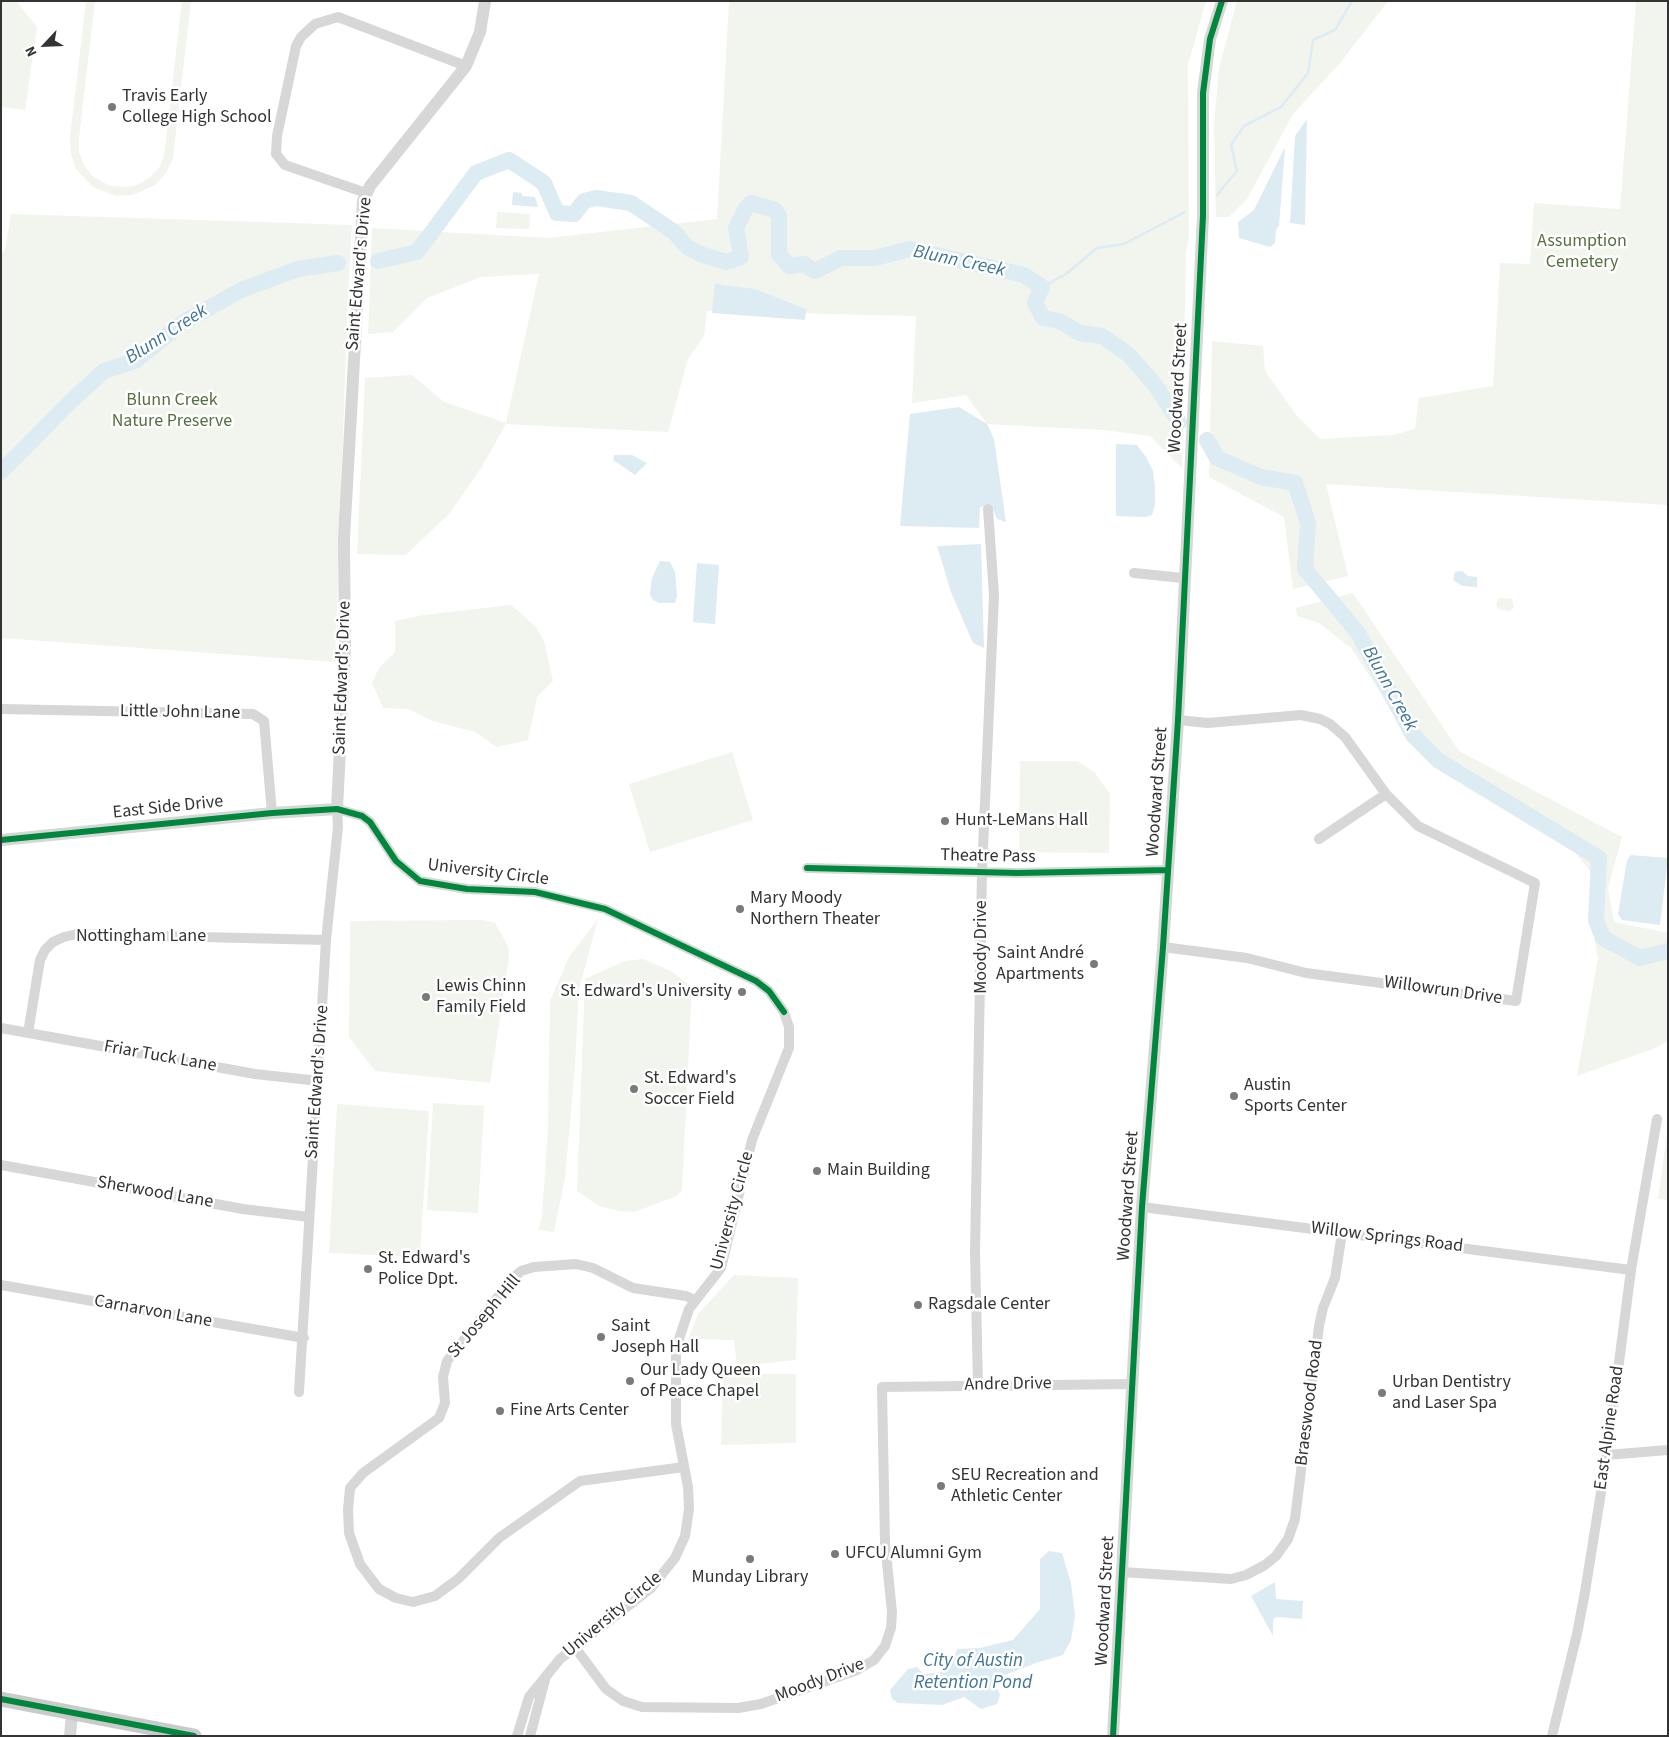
<!DOCTYPE html>
<html>
<head>
<meta charset="utf-8">
<style>
	body { margin:0 }
	#map { position:relative; width:1669px; height:1737px; overflow:hidden; background:#fff; font-family:"Source Sans 3",sans-serif }
	canvas { display:block }
	.frame { position:absolute; inset:0; border:2px solid #333; pointer-events:none }
	.north { position:absolute; left:20px; top:20px; width:50px; height:50px; -webkit-text-stroke:4px #fff; paint-order:stroke; rotate:245deg; font-size:14px; font-weight:700; line-height:20px; text-align:center; color:#333 }
	.north::after { content:''; display:block; margin:auto; width:18px; height:22px; background:#333; clip-path:polygon(50% 0,100% 100%,50% 72%,0 100%) }
</style>
</head>
<body>
<div id="map">
<canvas width="1669" height="1737"></canvas>
<div class="frame"></div>
<div class="north">N</div>
</div>
<script>
const ctx = document.querySelector('canvas').getContext('2d');
ctx.lineJoin = 'round';
function fill(path, color) { ctx.fillStyle = color; ctx.fill(path, 'evenodd'); }
const toPath = rows => new Path2D(rows.map(r => 'M' + r).join(''));
function strokePath(path, color, width, dash) { ctx.strokeStyle = color; ctx.lineWidth = width; ctx.lineCap = dash ? 'butt' : 'round'; ctx.setLineDash(dash || []); ctx.stroke(path); }
function label(font, color, halo, rows, align = 'center') {
  ctx.font = font + ' "Source Sans 3",sans-serif'; ctx.lineWidth = 5; ctx.setLineDash([]); ctx.textBaseline = 'middle'; ctx.strokeStyle = halo; ctx.fillStyle = color; for (const [text, x, y, turn = 0] of rows) {
    ctx.save(); ctx.translate(x, y); ctx.rotate((+turn || 0) * Math.PI / 180); ctx.textAlign = isNaN(turn) ? turn : align; if (halo) ctx.strokeText(text, 0, 0); ctx.fillText(text, 0, 0); ctx.restore();
  }
}
const green = toPath([
	[1,1,16,1,37,27,25,110,1,107],
	[86,1,95,1,79,138,79,152,84,165,92,176,110,186,124,187,137,185,149,178,159,168,164,156,182,1,191,1,173,158,166,173,155,185,133,195,116,196,93,187,76,169,71,154,70,137],
	[729,1,1206,1,1188,65,1189,239,1186,252,1182,468,1150,436,1103,430,987,424,966,395,912,403,916,316,707,311,704,336,688,359,668,432,506,424,481,468,450,513,406,555,357,554,365,378,412,375,444,402,506,423,539,274,481,277,427,298,393,332,368,334,372,228,548,238,717,219],
	[1237,1,1388,1,1341,62,1293,114,1247,199,1229,217,1216,217,1214,125,1219,68],
	[1636,1,1668,1,1668,505,1326,484,1348,576,1293,589,1284,517,1209,477,1212,341,1263,346,1265,371,1296,415,1320,439,1393,435,1415,429,1419,398,1493,386,1500,263,1530,264,1534,203,1620,209],
	[497,212,530,214,529,229,496,228],
	[11,214,352,225,348,295,335,662,1,638,1,255,5,250],
	[1353,593,1459,751,1622,837,1608,888,1614,922,1668,933,1668,1040,1658,1047,1577,1076,1598,958,1591,917,1594,876,1572,849,1443,768,1430,757,1409,736,1351,648,1319,623,1297,616,1296,608],
	[1501,598,1512,599,1514,608,1509,611,1499,609,1496,606,1498,599],
	[511,605,536,627,544,641,553,681,537,697,528,740,497,747,475,732,433,721,408,709,383,708,372,683,379,668,395,652,395,621,424,615],
	[732,752,753,820,650,852,629,784],
	[1020,761,1077,761,1094,772,1110,794,1109,853,1022,852,1019,848],
	[598,919,579,989,575,1067,565,1178,554,1232,538,1230,542,1219,548,1125,550,1001,569,957],
	[483,920,495,923,508,946,509,958,490,1083,375,1071,349,1037,350,921],
	[643,959,671,971,692,987,682,1190,677,1196,634,1212,619,1211,599,1206,577,1191,585,979,625,961],
	[433,1103,484,1106,478,1213,427,1210],
	[337,1104,429,1111,420,1257,329,1253],
	[1668,1126,1668,1200,1658,1199],
	[734,1275,798,1278,796,1360,737,1366,734,1340,698,1339,686,1344,698,1314],
	[723,1374,796,1374,796,1443,721,1445]
]);
const water = toPath([
	[1307,119,1305,225,1290,223,1295,136],
	[1285,147,1279,226,1276,230,1275,243,1270,247,1239,238,1238,222,1254,210],
	[513,192,522,193,522,196,535,197,538,207,512,205],
	[715,284,755,289,806,309,805,320,712,313],
	[959,407,987,424,994,439,1006,522,997,519,991,505,980,507,979,528,900,526,910,414],
	[1116,444,1137,445,1146,457,1153,471,1155,486,1155,505,1152,515,1145,517,1116,516],
	[614,455,632,455,647,463,635,475,613,460],
	[981,544,984,648,973,643,951,592,937,546],
	[660,561,670,562,675,572,677,596,675,603,659,603,653,600,650,594,652,578],
	[697,563,719,565,715,624,693,622],
	[1462,571,1468,576,1477,577,1477,587,1462,586,1453,580,1455,572],
	[1631,855,1668,858,1660,925,1622,920,1618,914,1627,860],
	[1049,1551,1062,1553,1071,1583,1075,1616,1071,1640,1063,1655,1039,1662,1002,1676,995,1684,1000,1695,997,1704,981,1709,964,1697,942,1705,898,1703,892,1699,890,1690,908,1669,917,1667,924,1674,940,1672,954,1657,957,1649,980,1648,1013,1640,1040,1609,1040,1559],
	[1275,1582,1276,1599,1303,1601,1302,1619,1276,1617,1273,1619,1273,1636,1251,1596]
]);
const stream = toPath([
	[1217,195,1237,171,1231,145,1244,126,1281,107,1308,73,1313,40,1335,30,1352,1],
	[1042,287,1066,274,1097,248,1124,244,1185,212]
]);
const river = toPath([
	[378,261,417,252,476,173,509,160,544,183,557,213,574,214,584,201,596,198,631,203,674,232,687,247,700,254,726,262,741,257,736,228,746,208,751,203,775,210,779,216,779,254,789,266,804,264,815,271,841,258,875,258,910,249,1024,275,1042,287,1035,303,1043,318,1059,321,1080,333,1102,336,1129,355,1155,385,1179,422],
	[1207,440,1217,458,1261,477,1295,483,1308,523,1305,569,1358,633,1413,735,1439,761,1599,858,1596,920,1603,938,1640,958,1668,951],
	[1,472,71,401,104,371,135,361,182,323,241,290,298,269,338,263]
]);
const minor = toPath([
	[366,193,285,165,276,154,277,136,296,46,301,37,315,24,338,17,466,66],
	[1134,573,1183,578],
	[1,709,253,714,264,721,272,813],
	[1319,839,1386,794],
	[807,868,1018,873,1168,870],
	[1163,947,1247,958,1306,973,1516,1001,1535,883,1418,826,1386,794,1345,737,1330,724,1320,719,1301,715,1208,723,1178,720],
	[1,1028,255,1074,319,1081],
	[28,1033,40,960,45,950,53,942,64,937,77,934,326,940],
	[1,1165,243,1209,309,1217],
	[1142,1207,1631,1270],
	[1,1285,304,1338],
	[978,1386,975,1252,982,871,994,595,988,509],
	[299,1392,326,940,338,827,337,809,362,816,370,822,396,861,420,881,467,889,535,892,605,909,756,981,769,991,784,1012,789,1027,789,1048,752,1140,721,1268,689,1309,676,1348,676,1424,688,1487,689,1509,685,1536,675,1558,651,1588,560,1659,529,1697,517,1736],
	[1607,1455,1668,1450],
	[684,1467,580,1481,499,1538,458,1579,435,1596,413,1602,396,1598,379,1589,360,1564,349,1533,348,1510,350,1488,363,1473,439,1418,445,1403,443,1377,447,1361,512,1279,521,1271,534,1267,576,1264,593,1268,633,1288,686,1296,695,1300],
	[1122,1572,1231,1579,1246,1575,1265,1565,1276,1556,1288,1539,1295,1519,1319,1326,1323,1308,1335,1278,1342,1233],
	[574,1646,606,1689,623,1701,642,1707,738,1708,761,1704,857,1670,874,1660,885,1646,891,1628,892,1612,885,1543,882,1387,1133,1384],
	[530,1736,545,1680],
	[1552,1736,1577,1634,1585,1592,1607,1455,1631,1270,1657,1119]
]);
const tertiary = toPath([
	[1,840,272,813,337,809,345,647,344,538,363,201,370,186,466,66,480,32,485,1],
	[70,1736,72,1714],
	[1113,1736,1142,1207,1163,947,1178,720,1203,216,1203,93,1210,39,1222,1]
]);
const primary = toPath([
	[1,1699,194,1736]
]);
const cycleway = toPath([
	[1,840,272,813,337,809,362,816,370,822,396,861,420,881,467,889,535,892,605,909,756,981,769,991,784,1012],
	[807,868,1018,873,1168,870],
	[1,1699,194,1736],
	[1113,1736,1142,1207,1163,947,1178,720,1203,216,1203,93,1210,39,1222,1]
]);
const markers = [
	[112,107,5,"#7a7a7a"],
	[945,821,5,"#7a7a7a"],
	[740,909,5,"#7a7a7a"],
	[1094,964,5,"#7a7a7a"],
	[742,992,5,"#7a7a7a"],
	[426,997,5,"#7a7a7a"],
	[634,1089,5,"#7a7a7a"],
	[1234,1096,5,"#7a7a7a"],
	[817,1171,5,"#7a7a7a"],
	[368,1269,5,"#7a7a7a"],
	[918,1305,5,"#7a7a7a"],
	[601,1337,5,"#7a7a7a"],
	[630,1381,5,"#7a7a7a"],
	[1382,1393,5,"#7a7a7a"],
	[500,1411,5,"#7a7a7a"],
	[941,1486,5,"#7a7a7a"],
	[835,1554,5,"#7a7a7a"],
	[750,1559,5,"#7a7a7a"]
];
const poiNames = [
	["Travis Early",122,97],
	["College High School",122,118],
	["Hunt-LeMans Hall",955,821],
	["Mary Moody",750,899],
	["Northern Theater",750,920],
	["Saint André",1084,954,"right"],
	["Apartments",1084,975,"right"],
	["Lewis Chinn",436,987],
	["Family Field",436,1008],
	["St. Edward's University",732,992,"right"],
	["St. Edward's",644,1079],
	["Soccer Field",644,1100],
	["Austin",1244,1086],
	["Sports Center",1244,1107],
	["Main Building",827,1171],
	["St. Edward's",378,1259],
	["Police Dpt.",378,1280],
	["Ragsdale Center",928,1305],
	["Saint",611,1327],
	["Joseph Hall",611,1348],
	["Our Lady Queen",640,1371],
	["of Peace Chapel",640,1392],
	["Urban Dentistry",1392,1383],
	["and Laser Spa",1392,1404],
	["Fine Arts Center",510,1411],
	["SEU Recreation and",951,1476],
	["Athletic Center",951,1497],
	["UFCU Alumni Gym",845,1554],
	["Munday Library",750,1578,"center"]
];
const parkNames = [
	["Assumption",1582,242],
	["Cemetery",1582,263],
	["Blunn Creek",172,401],
	["Nature Preserve",172,422]
];
const streetNames = [
	["Saint Edward's Drive",360,274,-85],
	["Woodward Street",1179,388,-87],
	["Saint Edward's Drive",343,678,-88],
	["Little John Lane",180,713,1],
	["Woodward Street",1158,792,-86],
	["East Side Drive",168,808,-6],
	["Theatre Pass",988,857,1],
	["University Circle",488,873,7],
	["Nottingham Lane",141,937],
	["Moody Drive",982,947,-90],
	["Willowrun Drive",1443,991,8],
	["Friar Tuck Lane",160,1057,10],
	["Saint Edward's Drive",318,1082,-86],
	["Sherwood Lane",155,1193,10],
	["Woodward Street",1129,1196,-86],
	["University Circle",733,1211,-75],
	["Willow Springs Road",1387,1238,7],
	["Carnarvon Lane",153,1312,10],
	["St Joseph Hill",485,1317,-50],
	["Andre Drive",1008,1385,-1],
	["Braeswood Road",1310,1403,-83],
	["East Alpine Road",1610,1428,-82],
	["Woodward Street",1106,1601,-87],
	["University Circle",613,1615,-40],
	["Moody Drive",820,1681,-21]
];
const waterNames = [
	["Blunn Creek",959,262,12],
	["Blunn Creek",167,335,-33],
	["Blunn Creek",1389,689,61],
	["City of Austin",973,1662],
	["Retention Pond",973,1684]
];
fill(green, '#f1f5ed');
fill(water, '#ddebf3');
strokePath(stream, '#ddebf3', 2.5);
strokePath(river, '#ddebf3', 16);
strokePath(minor, '#d7d7d7', 10);
strokePath(tertiary, '#d7d7d7', 12);
strokePath(primary, '#cacaca', 15);
strokePath(cycleway, '#00873e', 6);
for (const [x, y, r, color] of markers) { const dot = new Path2D(); dot.arc(x, y, r, 0, 2 * Math.PI); ctx.fillStyle = color; ctx.fill(dot); strokePath(dot, '#fff', 2); }
label('18px', '#333', '#fff', poiNames, 'left');
label('18px', '#56703f', '#fff', parkNames);
label('18px', '#333', '#fff', streetNames);
label('italic 19px', '#3f7597', '#fff', waterNames);
</script>
</body>
</html>
